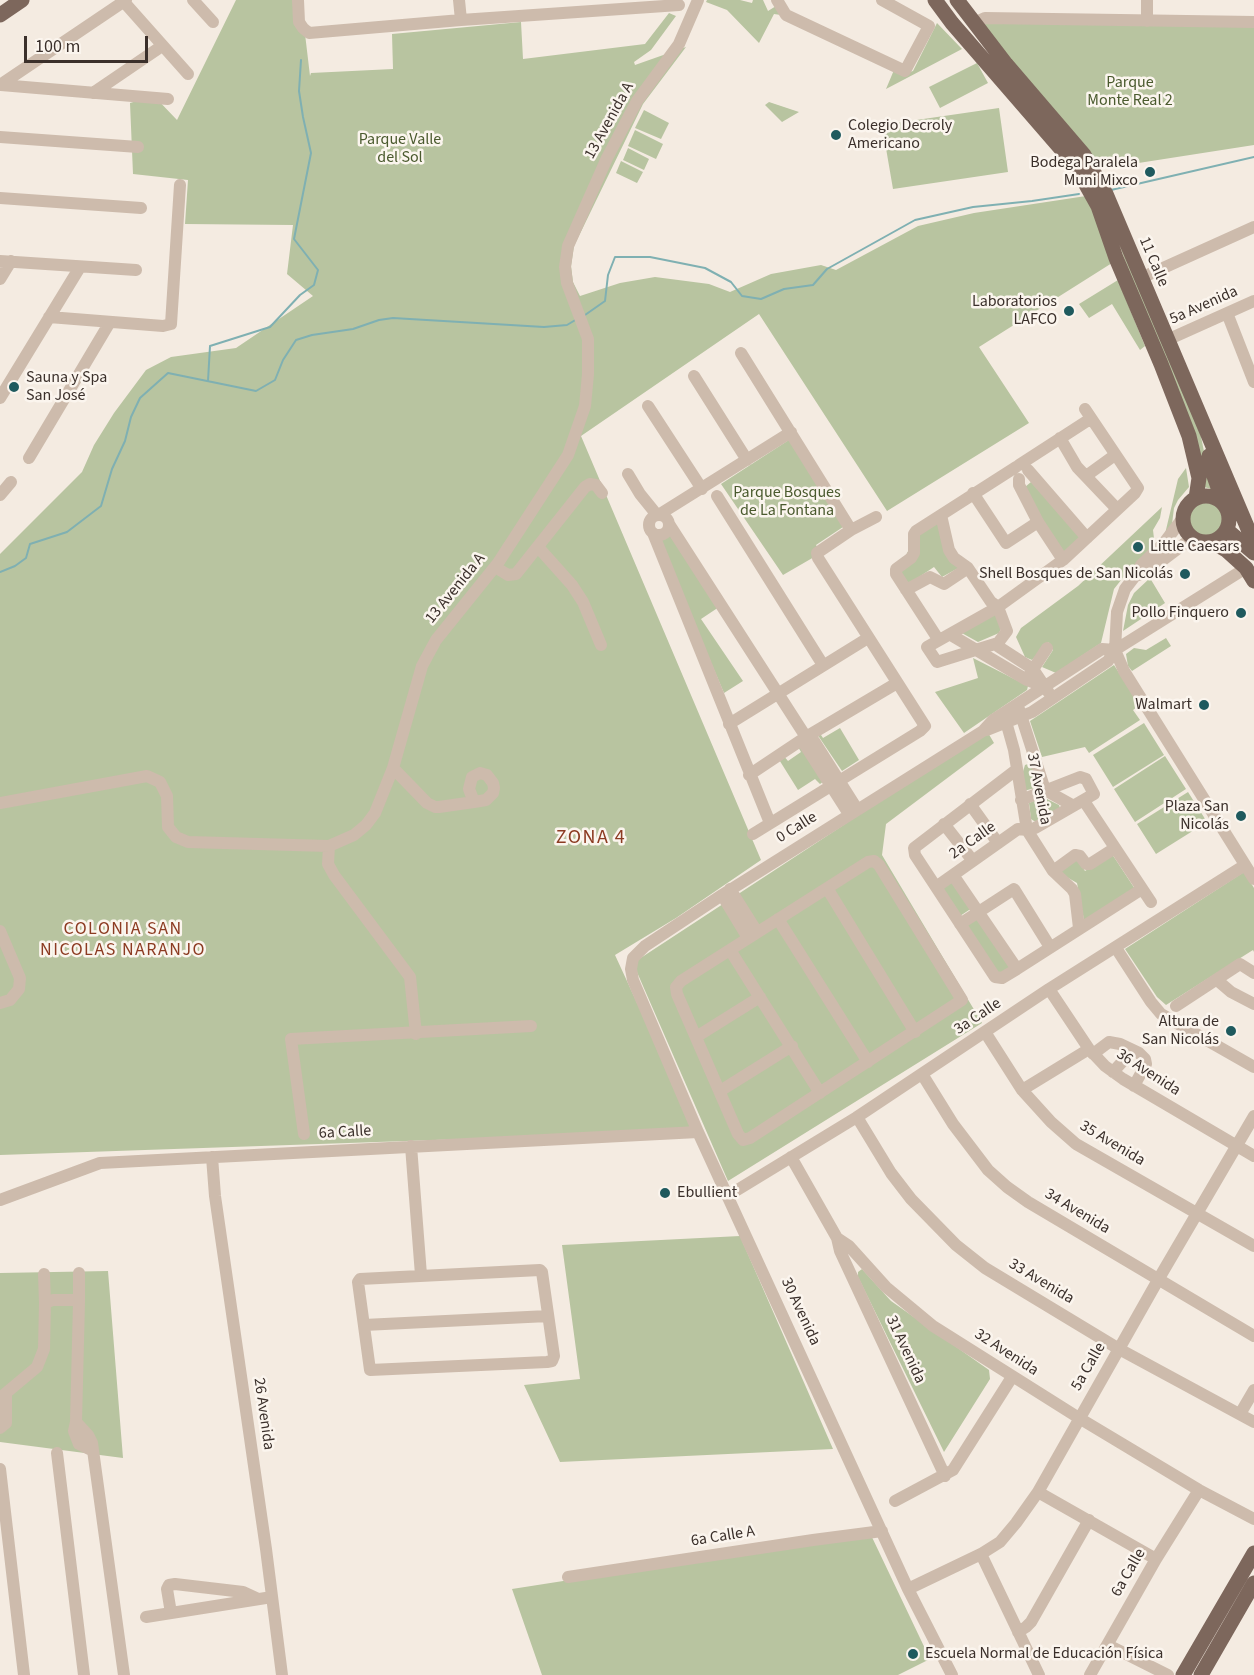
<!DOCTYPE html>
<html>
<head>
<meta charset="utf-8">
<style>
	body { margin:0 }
	#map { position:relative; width:1254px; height:1675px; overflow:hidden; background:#f4ebe1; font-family:"Source Sans 3",sans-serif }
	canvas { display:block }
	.scale { position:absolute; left:24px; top:36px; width:124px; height:27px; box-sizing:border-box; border:3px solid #3b302b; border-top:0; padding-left:8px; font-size:18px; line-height:21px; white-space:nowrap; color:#3b302b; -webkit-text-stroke:4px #fbf5ee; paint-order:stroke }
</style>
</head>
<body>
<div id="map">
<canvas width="1254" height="1675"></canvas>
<div class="scale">100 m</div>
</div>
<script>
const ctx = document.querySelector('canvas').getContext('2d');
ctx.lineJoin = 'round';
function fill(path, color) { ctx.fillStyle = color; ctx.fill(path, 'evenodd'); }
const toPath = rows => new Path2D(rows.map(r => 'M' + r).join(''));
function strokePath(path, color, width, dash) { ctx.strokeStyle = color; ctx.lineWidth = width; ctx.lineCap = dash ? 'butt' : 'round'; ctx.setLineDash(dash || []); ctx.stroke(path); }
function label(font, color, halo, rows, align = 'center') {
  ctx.font = font + ' "Source Sans 3",sans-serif'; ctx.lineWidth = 5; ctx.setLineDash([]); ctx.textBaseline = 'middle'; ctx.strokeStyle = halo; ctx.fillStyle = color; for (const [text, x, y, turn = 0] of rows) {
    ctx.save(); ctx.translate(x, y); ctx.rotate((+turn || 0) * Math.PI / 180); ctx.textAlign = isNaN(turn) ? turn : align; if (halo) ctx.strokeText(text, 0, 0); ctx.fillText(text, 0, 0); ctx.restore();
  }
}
const green = toPath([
	[236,0,301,0,310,76,311,73,393,69,392,34,521,22,523,59,645,44,669,13,676,16,651,50,634,62,635,65,686,47,643,104,574,246,571,266,573,282,580,296,620,283,655,277,709,284,730,292,771,274,821,265,836,270,918,226,974,213,1086,196,1097,213,1112,263,979,347,1029,423,887,511,759,314,581,436,761,860,676,918,615,955,696,1131,0,1155,0,554,82,472,94,445,114,413,146,370,171,357,236,348,313,296,287,274,293,225,185,224,188,180,133,174,130,103,154,96,177,120],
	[707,0,740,0,752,3,753,0,763,0,768,11,776,6,781,15,774,14,759,43,727,10,706,2],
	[978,19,1254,23,1254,145,1100,169],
	[937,23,962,49,886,89,894,70,904,74,913,71],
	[977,63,988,83,940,108,929,87],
	[769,102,799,112,782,122,765,105],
	[999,108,1008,172,893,189,882,125],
	[644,110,669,123,661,139,635,128],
	[635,130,663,144,656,159,628,146],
	[628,148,649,159,644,170,623,160],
	[621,161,643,172,637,183,616,173],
	[1108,212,1200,432,1207,466,1215,490,1204,487],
	[1118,280,1145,346,1140,350,1112,304,1089,318,1079,304],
	[795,436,852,521,816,545,821,553,783,575,721,484],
	[1186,468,1189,487,1178,500,1174,508,1172,524,1165,534,1178,479],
	[1031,482,1082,538,1064,553,1041,520,1025,487],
	'1187 519a19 19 0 1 1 38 0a19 19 0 1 1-38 0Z',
	[1162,507,1160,518,1153,530,1155,547,1129,570,1114,589,1101,643,1056,673,1042,667,1053,650,1048,642,1032,660,1025,657,1016,637,1021,628,1078,586],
	[939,517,962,566,942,577,934,567,907,585,898,570,920,529],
	[670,531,719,607,701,619,743,681,724,693,657,537,664,536],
	[1150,578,1165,603,1123,631,1128,605,1134,593],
	[994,612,1002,626,999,633,978,642,960,632],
	[1166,638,1171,646,1132,671,1128,666,1126,654,1134,648,1146,650],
	[973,658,1028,686,1027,690,964,733,935,692,978,678],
	[1114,665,1140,705,1133,710,1140,720,1089,753,1085,747,1042,757,1030,721],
	[1144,723,1164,755,1113,787,1093,755],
	[840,728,859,760,842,771,817,734,819,732,823,738],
	[987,731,994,743,886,824,882,855,982,1023,728,1181,633,963],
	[801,743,824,781,820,784,815,779,798,790,778,758,783,755,788,761,801,752,797,745],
	[1165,756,1186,789,1135,822,1114,789],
	[1031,763,1038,787,1024,791,1021,778,1025,765],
	[1188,792,1207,822,1156,854,1137,824],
	[1043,797,1059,805,1060,808,1037,821,1034,821,1031,819,1029,803],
	[1112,854,1135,889,1084,920,1077,883,1058,872,1077,859,1085,871],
	[1244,872,1254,888,1254,952,1253,950,1166,1005,1157,997,1125,949],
	[952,878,972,908,960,916,941,887],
	[976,915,1011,968,996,977,963,923],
	[740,1236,833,1449,560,1462,524,1385,580,1379,562,1245],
	[862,1269,891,1301,989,1370,990,1379,944,1452,858,1277,858,1272],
	[108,1271,123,1458,0,1442,0,1273],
	[870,1533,930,1659,898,1675,542,1675,512,1589]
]);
const stream = toPath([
	[1111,190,1254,157],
	[585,315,605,301,608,275,615,257,650,257,705,268,731,282,742,296,761,299,784,289,813,285,827,269,915,220,973,207,1032,201,1079,194],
	[208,381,210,346,270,327,300,295,314,285,318,270,294,239,311,153,303,117,299,91,301,60],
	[0,572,15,566,26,558,30,544,67,532,101,506,112,469,125,441,131,417,140,398,168,373,256,391,275,380,283,360,296,340,312,335,353,329,379,320,393,318,544,327,567,325,577,319]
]);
const minor = toPath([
	[193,0,213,22],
	[298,0,299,22,303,28,309,33,461,20,679,5],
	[459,0,461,20],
	[777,0,786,15,905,71,929,26,882,0],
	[124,2,188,74],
	[1147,21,1147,0],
	[974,23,985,18,1254,22],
	[0,85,126,0],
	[1,85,168,99],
	[93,93,162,46],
	[0,137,138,147],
	[0,198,141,208],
	[0,261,136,270],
	[1141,278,1254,227],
	[0,279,11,261],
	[1227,313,1254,382],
	[49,317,163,326,171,324,180,185],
	[1167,340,1254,301],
	[741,353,851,530],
	[694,376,747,460],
	[0,398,80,267],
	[648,406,702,489],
	[1060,438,1077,467,1117,509],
	[29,458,110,322],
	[1019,465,1087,421,1092,421],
	[1028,470,1087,538],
	[628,474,640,494,657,515],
	[1086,476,1115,455],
	[1019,479,1019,485,1038,522,1063,560],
	[973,493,1006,543,1038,522],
	[0,495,11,482],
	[717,496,823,665],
	[660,514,791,432],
	'649 525a10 10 0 1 1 20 0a10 10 0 1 1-20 0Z',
	[941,515,949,550,954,558,968,568,991,602,998,607,1007,631,998,643,999,647,1033,669,1049,693],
	[669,524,806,737,814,741,857,809],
	[653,533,770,823],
	[538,547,572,585,583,602,601,645],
	[495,567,508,575,516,574,585,487,590,484,596,485,602,493],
	[1135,576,1147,572,1192,538],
	[906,590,930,577,944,584,968,568],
	[951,635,1027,680,1045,687],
	[938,639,896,574,896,569,911,558,914,553,914,534,916,531,1016,467],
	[998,643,937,662,927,647,998,607,1063,560,1135,493,1138,488,1085,409],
	[1115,650,1124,671,1254,879],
	[1030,674,1047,648],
	[1019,709,1045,790,1072,805],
	[1005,718,1014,750,1027,830,1053,871,1072,889,1075,894,1079,928],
	[729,724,868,638],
	[987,730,1032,712,1108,661,1115,650,1117,612,1125,589,1135,576,1141,565,1164,543,1183,518],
	[806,737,805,745,849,814],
	[393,768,427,803,435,807,439,807,474,802,486,800,493,793,494,788,493,783,487,775,480,773,472,777,469,789,474,802],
	[1016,770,914,848,915,855,995,977,1002,978,1017,969,1142,889],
	[749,775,806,737,897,683],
	[1084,801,1151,902],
	[0,803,147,776,160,782,167,796,168,827,176,837,188,842,329,846,354,835,366,825,375,813,393,768,422,666,436,640,498,563,568,455,585,406,588,374,588,339,567,283,565,267,568,246,607,158,637,101,679,44,698,0],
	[970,804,998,843],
	[944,824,973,861],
	[753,834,920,731,925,726,818,558,817,553,851,530,876,517],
	[329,846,328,864,334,875,410,977,416,1034],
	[874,861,879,865,962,1000,750,1138,743,1140,738,1134,677,994,676,987,681,981,868,862,874,861],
	[1053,871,1075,855,1080,856,1086,864,1090,864,1115,848],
	[953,875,1017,969],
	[936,887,1018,829,1027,830,1035,828,1094,794,1086,779,1080,777,1021,800],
	[827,888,915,1032],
	[730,889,757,932],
	[722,895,748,938],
	[778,919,868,1062],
	[960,924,1014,889,1050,947],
	[0,931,20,978,19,989,10,1000,0,1003],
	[1116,948,1151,1002,1161,1014,1254,1067],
	[730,950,820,1093],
	[1217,980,1231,992,1254,1004],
	[1049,989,1089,1049,1105,1066,1123,1079,1254,1156],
	[1176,1006,1240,964,1254,973],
	[985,1032,1022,1090,1051,1122,1076,1144,1254,1246],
	[696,1037,760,997],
	[1093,1054,1109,1042,1120,1044,1139,1053,1145,1059,1146,1064,1134,1086],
	[1113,1072,1133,1050],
	[922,1074,953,1124,988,1170,1007,1187,1028,1202,1254,1336],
	[1022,1090,1089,1049],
	[720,1091,792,1046],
	[857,1117,891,1173,911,1199,956,1245,985,1268,1119,1349,1254,1422],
	[304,1134,291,1039,531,1026],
	[411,1146,421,1275],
	[212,1157,215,1196,266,1549,282,1675],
	[791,1157,837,1238,849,1246,886,1287,933,1326,1079,1418,1199,1490,1254,1519],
	[729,1195,857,1117,1049,989,1245,865],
	[0,1200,100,1163,698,1132],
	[837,1238,840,1251,945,1476],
	[540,1270,542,1272,554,1356,552,1361,547,1362,370,1370,358,1282,360,1279,540,1270],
	[79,1273,79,1302],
	[44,1274,45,1303],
	[364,1325,548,1316],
	[0,1398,37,1367,44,1349,45,1303,53,1300,76,1300,79,1302,76,1422,74,1431,79,1444,93,1451],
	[1240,1414,1254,1390],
	[76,1422,88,1435,92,1443,124,1675],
	[0,1428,6,1423,6,1395],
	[57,1453,84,1675],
	[0,1469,24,1675],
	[1038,1492,1156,1559],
	[895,1501,953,1470,1012,1377],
	[981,1554,1039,1675],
	[568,1577,813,1540,882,1531],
	[908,1589,981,1554,1000,1542,1016,1523,1038,1492,1158,1280,1254,1116],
	[171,1613,167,1589,169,1585,175,1584,243,1592,256,1598],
	[146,1617,272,1597],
	[1018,1632,1026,1627,1031,1622,1089,1520],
	[1108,1645,1168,1675],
	[952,1675,908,1589,698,1132,633,980,631,969,633,958,645,946,722,895,983,731,993,720,1102,649,1115,650,1246,568],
	[1090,1675,1156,1559,1199,1490]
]);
const major = toPath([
	[935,0,952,23,1075,165,1098,206,1116,258,1161,364,1189,436,1199,478,1196,498],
	[957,0,1006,64,1084,155,1106,194,1254,543],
	[0,15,22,0],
	[1209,456,1210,465,1224,504],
	'1183 519a23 23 0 1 1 46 0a23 23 0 1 1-46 0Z',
	[1227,530,1254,553],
	[1212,542,1226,550,1246,568,1254,581],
	[1183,1675,1254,1553],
	[1201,1675,1254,1583]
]);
const markers = [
	[836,135,6,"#1f5a5e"],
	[1150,172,6,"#1f5a5e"],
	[1069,311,6,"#1f5a5e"],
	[14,387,6,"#1f5a5e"],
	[1138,547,6,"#1f5a5e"],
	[1185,574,6,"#1f5a5e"],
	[1241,613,6,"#1f5a5e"],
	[1204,705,6,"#1f5a5e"],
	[1241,816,6,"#1f5a5e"],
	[1231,1031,6,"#1f5a5e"],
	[665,1193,6,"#1f5a5e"],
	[913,1654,6,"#1f5a5e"]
];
const parkNames = [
	["Parque",1130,83],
	["Monte Real 2",1130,101],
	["Parque Valle",400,140],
	["del Sol",400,158],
	["Parque Bosques",787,493],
	["de La Fontana",787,511]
];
const streetNames = [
	["13 Avenida A",610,121,-61],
	["11 Calle",1153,262,67],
	["5a Avenida",1204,306,-24],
	["13 Avenida A",456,589,-51],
	["37 Avenida",1038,789,79],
	["0 Calle",797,828,-32],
	["2a Calle",973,841,-35],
	["3a Calle",978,1017,-34],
	["36 Avenida",1148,1073,33],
	["6a Calle",345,1133,-3],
	["35 Avenida",1112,1144,31],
	["34 Avenida",1077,1212,31],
	["33 Avenida",1041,1282,31],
	["30 Avenida",800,1312,65],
	["31 Avenida",905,1350,65],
	["32 Avenida",1006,1353,33],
	["5a Calle",1089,1367,-60],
	["26 Avenida",263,1414,82],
	["6a Calle A",723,1537,-9],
	["6a Calle",1129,1573,-60]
];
const poiNames = [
	["Colegio Decroly",848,126,"left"],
	["Americano",848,144,"left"],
	["Bodega Paralela",1138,163],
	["Muni Mixco",1138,181],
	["Laboratorios",1057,302],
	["LAFCO",1057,320],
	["Sauna y Spa",26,378,"left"],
	["San José",26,396,"left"],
	["Little Caesars",1150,547,"left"],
	["Shell Bosques de San Nicolás",1173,574],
	["Pollo Finquero",1229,613],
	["Walmart",1192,705],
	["Plaza San",1229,807],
	["Nicolás",1229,825],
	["Altura de",1219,1022],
	["San Nicolás",1219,1040],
	["Ebullient",677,1193,"left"],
	["Escuela Normal de Educación Física",925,1654,"left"]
];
const neighbourhoodNames = [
	["COLONIA SAN",123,930],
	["NICOLAS NARANJO",123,951]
];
const quarterNames = [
	["ZONA 4",591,839]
];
fill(green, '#b8c4a0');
strokePath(stream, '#7fb0b2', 2);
strokePath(minor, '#cdbbac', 12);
strokePath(major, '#7d675c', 15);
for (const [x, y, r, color] of markers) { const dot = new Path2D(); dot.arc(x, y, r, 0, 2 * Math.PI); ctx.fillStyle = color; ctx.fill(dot); strokePath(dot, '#fbf5ee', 2); }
label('16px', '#4a5a2e', '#fbf5ee', parkNames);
label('16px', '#3b302b', '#fbf5ee', streetNames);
label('16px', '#3b302b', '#fbf5ee', poiNames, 'right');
ctx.letterSpacing = '1.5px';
label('18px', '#8c3b22', '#fbf5ee', neighbourhoodNames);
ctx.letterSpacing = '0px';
ctx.letterSpacing = '1.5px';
label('20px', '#8c3b22', '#fbf5ee', quarterNames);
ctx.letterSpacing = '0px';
</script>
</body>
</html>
